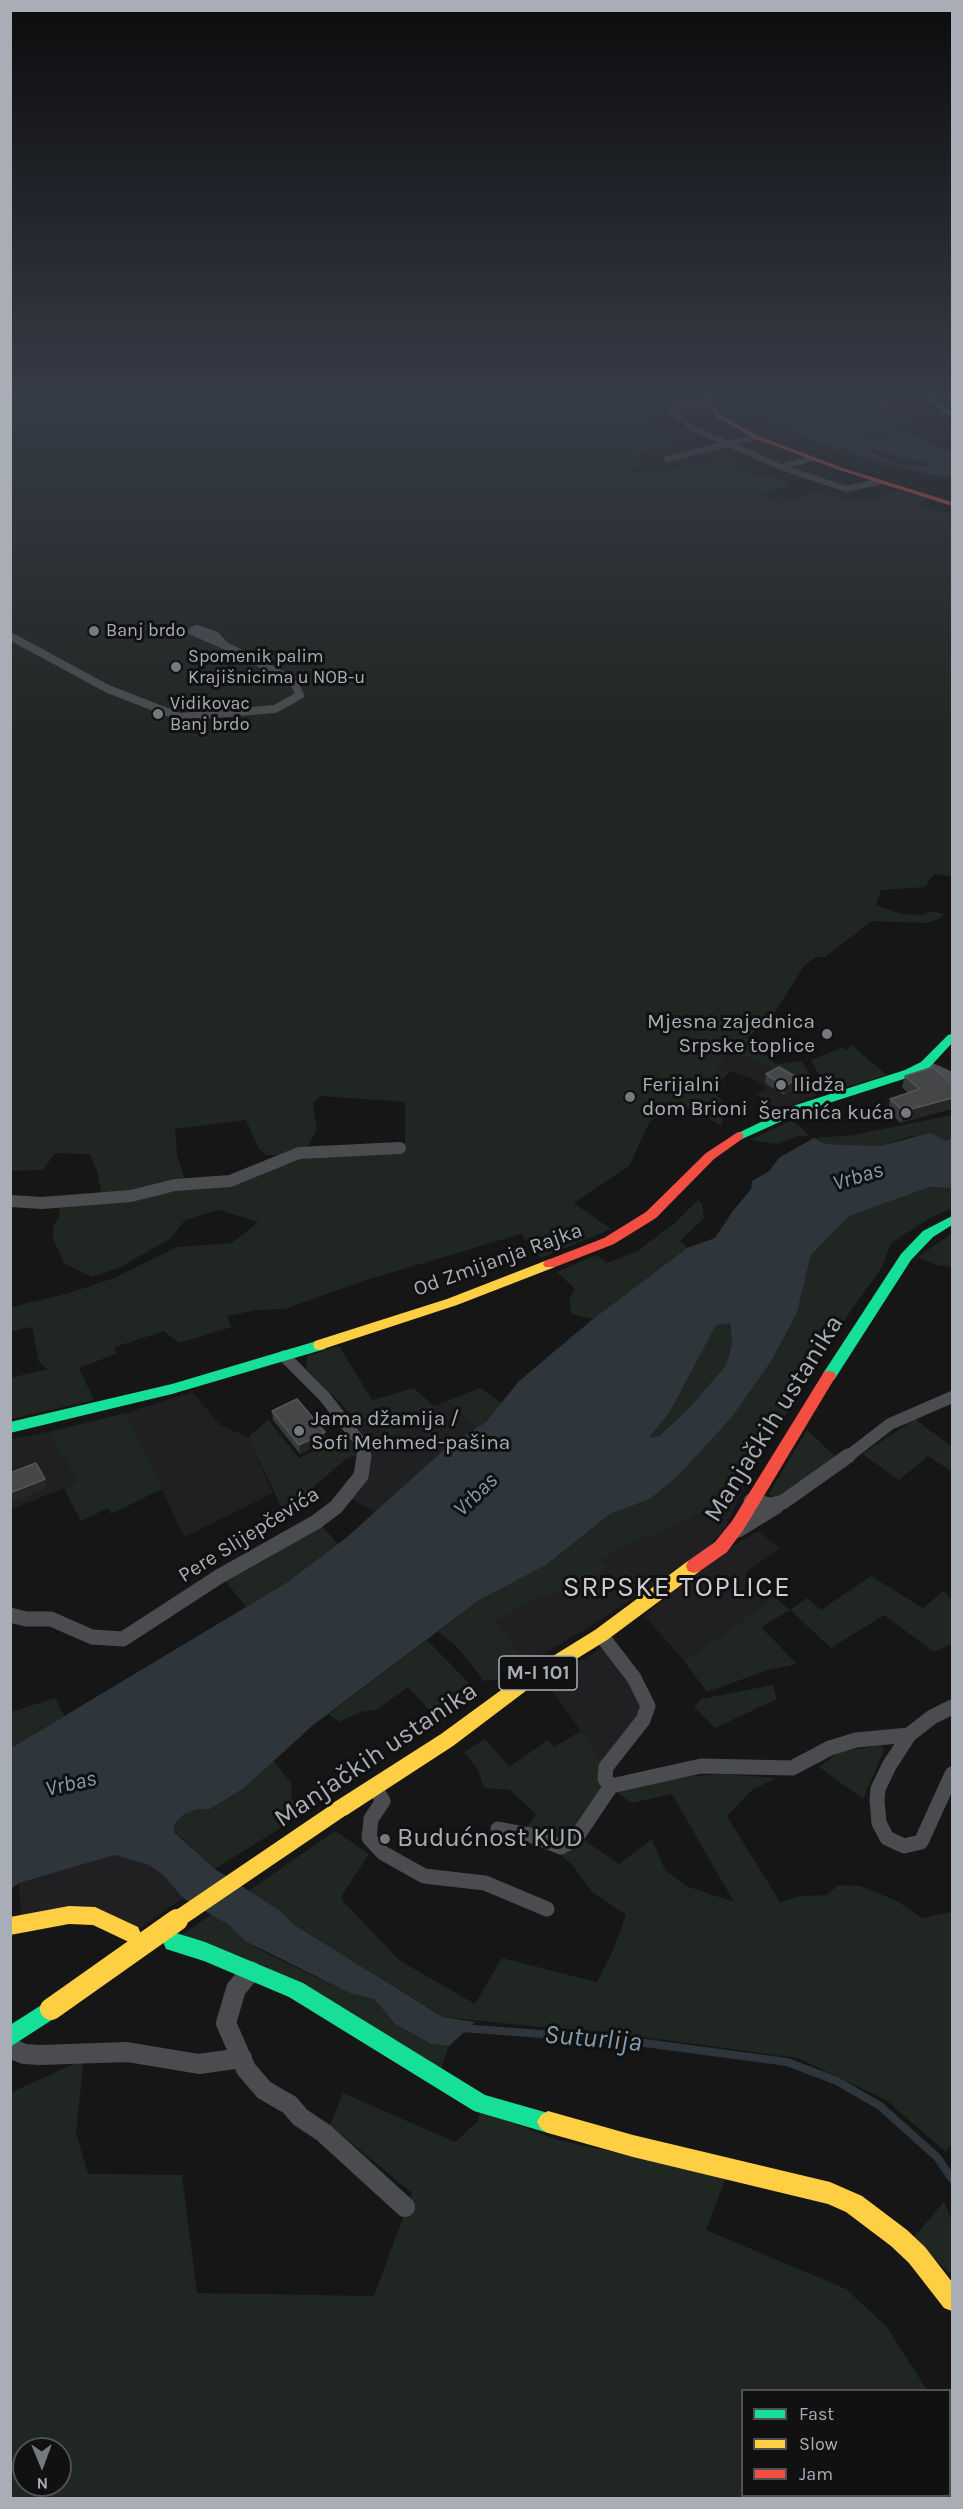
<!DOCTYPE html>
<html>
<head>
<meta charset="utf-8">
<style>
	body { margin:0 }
	#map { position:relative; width:963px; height:2509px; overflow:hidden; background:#161617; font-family:Karla,sans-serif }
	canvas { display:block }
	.frame { position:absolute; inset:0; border:12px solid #a9aeb6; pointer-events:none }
	.legend { position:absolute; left:741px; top:2389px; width:210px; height:108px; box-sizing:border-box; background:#111112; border:2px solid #4e5054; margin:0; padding:8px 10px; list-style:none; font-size:18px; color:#a9aeb6 }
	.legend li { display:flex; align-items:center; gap:12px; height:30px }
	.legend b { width:30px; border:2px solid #4e5054 }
	.north { position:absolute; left:12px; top:2437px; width:60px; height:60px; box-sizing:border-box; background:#111112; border:2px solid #4e5054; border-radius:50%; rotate:179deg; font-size:16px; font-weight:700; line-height:24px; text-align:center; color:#a9aeb6 }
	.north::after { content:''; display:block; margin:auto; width:21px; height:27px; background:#76797e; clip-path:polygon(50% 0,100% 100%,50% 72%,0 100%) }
</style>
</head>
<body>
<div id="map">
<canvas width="963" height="2509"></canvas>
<div class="frame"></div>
<ul class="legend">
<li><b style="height:8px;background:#16e098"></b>Fast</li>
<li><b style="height:8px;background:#ffcf43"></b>Slow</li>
<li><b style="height:8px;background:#f24e42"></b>Jam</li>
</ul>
<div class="north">N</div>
</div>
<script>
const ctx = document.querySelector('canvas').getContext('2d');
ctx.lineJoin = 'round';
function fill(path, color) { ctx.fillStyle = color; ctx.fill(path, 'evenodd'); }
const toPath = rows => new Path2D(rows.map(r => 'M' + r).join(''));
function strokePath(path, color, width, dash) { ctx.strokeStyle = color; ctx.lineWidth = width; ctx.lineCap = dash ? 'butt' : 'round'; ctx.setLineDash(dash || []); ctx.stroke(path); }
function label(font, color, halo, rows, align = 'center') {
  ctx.font = font + ' Karla,sans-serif'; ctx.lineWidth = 6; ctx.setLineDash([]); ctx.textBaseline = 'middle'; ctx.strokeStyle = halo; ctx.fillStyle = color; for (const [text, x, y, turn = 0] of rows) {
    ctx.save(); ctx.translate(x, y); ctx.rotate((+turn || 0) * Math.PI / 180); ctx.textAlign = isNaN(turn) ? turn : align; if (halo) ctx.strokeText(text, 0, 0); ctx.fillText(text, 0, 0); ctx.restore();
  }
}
const built = toPath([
	[733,1051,769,1067,815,1096,779,1110,757,1095,766,1088,753,1079,715,1066],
	[192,1392,220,1425,248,1437,273,1493,184,1537,126,1413],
	[447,1401,477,1428,447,1447,375,1512,350,1498,363,1477,357,1429,371,1423,389,1434,395,1434,434,1406],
	[48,1432,79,1483,11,1509,11,1439],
	[747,1481,725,1528,705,1551,586,1629,528,1663,494,1621,608,1565,602,1560,635,1540,657,1535,689,1520],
	[758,1531,780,1548,745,1573,775,1597,684,1661,644,1615,731,1547],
	[604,1646,622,1666,644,1707,602,1761,547,1683],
	[116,1855,149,1865,163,1875,183,1898,137,1930,21,1918,19,1883]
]);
const green = toPath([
	[11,396,595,396,600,404,646,403,646,408,613,408,611,414,642,415,651,426,659,425,669,434,680,435,665,440,673,444,630,456,647,465,630,468,626,473,720,463,706,459,724,456,738,465,768,462,737,466,754,478,770,476,790,484,757,495,781,503,819,492,850,501,867,502,897,490,925,499,914,505,948,513,952,511,952,877,934,874,925,887,881,890,876,905,901,914,923,915,931,911,944,914,939,919,926,923,872,921,825,957,816,957,804,966,774,1014,747,1038,776,1064,802,1061,820,1093,814,1096,769,1067,732,1051,716,1066,730,1072,711,1090,727,1105,721,1126,702,1114,674,1102,649,1123,629,1166,574,1203,611,1229,541,1258,521,1234,363,1281,285,1309,257,1310,227,1316,232,1327,179,1343,164,1331,115,1347,116,1354,79,1368,94,1400,11,1419,10,1378,48,1369,39,1362,32,1327,11,1331,11,1307,66,1294,114,1278,177,1247,232,1243,258,1222,219,1210,185,1220,171,1238,119,1268,92,1277,64,1263,53,1239,53,1227,60,1215,59,1207,238,1182,305,1157,405,1150,405,1102,320,1096,313,1104,317,1129,306,1150,278,1155,266,1155,259,1149,246,1120,175,1129,177,1156,185,1179,102,1196,97,1171,90,1154,55,1153,43,1170,11,1171],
	[741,396,750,408,760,413,836,448,845,448,890,465,885,466,831,450,749,410,743,403,711,404,707,398],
	[812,411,823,411,891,436,900,443,875,440,822,418],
	[839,411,872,416,888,414,926,422,894,428],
	[851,1045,887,1075,828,1092,811,1060,843,1047,847,1050],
	[952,1115,952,1138,946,1141,911,1136,880,1146,825,1144,814,1138,853,1135],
	[792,1120,810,1136,798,1136,776,1144,750,1140],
	[930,1187,952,1188,952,1208,930,1218,891,1243,882,1267,828,1343,747,1481,689,1520,657,1535,635,1540,602,1560,608,1566,571,1593,560,1591,542,1597,495,1621,528,1663,495,1680,484,1681,457,1647,438,1632,478,1601,546,1565,610,1514,650,1499,676,1478,732,1417,772,1360,797,1313,811,1255,849,1216],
	[698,1200,702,1204,704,1218,680,1241,687,1248,593,1319,571,1314,569,1299,575,1289,557,1272,596,1255,607,1263,637,1251,675,1223],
	[952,1233,952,1267,936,1265,918,1257],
	[730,1323,732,1344,726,1365,690,1407,658,1436,648,1439,670,1412,716,1325],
	[339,1346,372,1400,414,1388,434,1406,395,1434,389,1434,371,1423,357,1429,352,1415,306,1368,307,1356],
	[480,1388,502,1403,486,1422,477,1428,447,1401],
	[126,1413,162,1489,111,1514,108,1508,81,1521,64,1488,78,1482,48,1432],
	[915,1419,952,1447,952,1472,928,1456,899,1480,862,1454],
	[268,1420,299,1458,347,1434,358,1455,347,1458,302,1497,282,1508,248,1437],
	[807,1430,835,1456,777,1497,768,1495],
	[322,1526,338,1544,286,1583,246,1607,223,1578],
	[871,1576,923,1608,943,1591,952,1599,952,1644,934,1652,884,1615,831,1648,790,1610,761,1627,797,1664,768,1670,707,1692,684,1661,775,1597,790,1610,807,1598,821,1610],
	[427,1640,469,1683,469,1702,441,1723,408,1687,376,1710,360,1712,339,1722,329,1714],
	[773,1685,777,1699,715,1728,694,1707,701,1699],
	[55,1698,64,1716,11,1748,11,1712],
	[581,1731,602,1761,604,1787,569,1835,559,1839,525,1830,536,1814,510,1790,484,1788,478,1770,464,1752,485,1739,509,1767,548,1740,554,1747],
	[881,1745,884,1750,863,1799,819,1767,839,1752],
	[273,1760,292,1784,291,1797,301,1815,215,1869,174,1831,174,1825,183,1815,197,1809,210,1809,244,1788],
	[724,1774,776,1778,752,1790,727,1816,780,1902,801,1896,827,1895,838,1885,860,1886,897,1901,922,1918,952,1912,952,2144,946,2152,886,2100,798,2058,657,2039,444,2017,293,1924,280,1911,247,1892,335,1831,369,1854,341,1897,343,1901,399,1960,475,2004,502,1958,597,1982,612,1953,626,1915,592,1892,574,1867,557,1851,581,1838,619,1864,652,1839,665,1870,686,1886,734,1902,672,1794,631,1803,615,1790,694,1776],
	[212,1914,229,1925,245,1941,270,1955,352,1994,374,1999,395,2024,431,2044,449,2046,440,2072,183,1934],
	[84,2059,76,2132,88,2174,182,2175,197,2293,374,2296,412,2193,330,2125,343,2093,455,2142,478,2121,480,2111,558,2140,726,2177,706,2230,846,2289,887,2327,927,2390,742,2390,742,2496,950,2496,950,2426,952,2431,952,2498,11,2498,10,2093],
	[24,2449,60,2449,60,2485,24,2485],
	[944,2202,952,2220,952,2272,949,2273,913,2238]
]);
const water = toPath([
	[741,396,786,396,800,407,843,427,875,440,899,442,891,436,830,415,798,396,808,396,848,414,913,435,952,452,952,477,928,474,871,459,845,448,836,448,753,410],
	[857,443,902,458,925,462,929,466,895,464],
	[930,1133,946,1141,952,1138,952,1188,930,1187,849,1216,811,1255,797,1313,772,1360,732,1417,676,1478,650,1499,610,1514,546,1565,478,1601,312,1726,244,1788,210,1809,197,1809,183,1815,174,1825,174,1832,215,1869,280,1911,293,1924,443,2017,475,2022,449,2046,431,2044,395,2024,374,1999,352,1994,245,1941,229,1925,183,1898,163,1875,149,1865,115,1855,19,1883,11,1889,11,1748,286,1583,346,1538,447,1447,486,1422,519,1381,593,1319,687,1248,715,1238,733,1211,751,1189,752,1181,768,1172,780,1157,814,1138,825,1144,880,1146],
	[730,1323,732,1344,726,1365,690,1407,659,1436,649,1438,670,1412,716,1325]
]);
const stream = toPath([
	[461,2028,622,2040,787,2062,837,2081,880,2106,937,2157,952,2179]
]);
const streetFar5 = toPath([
	[665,396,672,411,691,427,781,467,846,489,878,482],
	[876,396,895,411],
	[884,403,932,401],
	[671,408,708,405],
	[667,459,756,437],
	[782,467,812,458]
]);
const streetFar4 = toPath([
	[197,629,215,635,224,645,192,631,197,629],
	[10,636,108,689,180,717,275,709,300,695,295,685,279,673,224,645]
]);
const streetFar3 = toPath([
	[925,1065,952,1077]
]);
const streetFar2 = toPath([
	[10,1201,42,1203,131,1196,175,1185,230,1181,299,1153,400,1148],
	[284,1356,324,1396,363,1446,364,1458],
	[846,1458,890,1424,952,1397]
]);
const streetFar1 = toPath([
	[751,1501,771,1505,783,1502,848,1456],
	[738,1530,777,1506],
	[10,1615,26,1619,51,1619,92,1637,123,1639,220,1576,316,1522,336,1507,361,1476,364,1456],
	[601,1635,634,1678,648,1706,643,1720,606,1767,605,1779,611,1786],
	[952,1707,932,1717,909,1735,889,1766,878,1789,877,1800,879,1823,887,1838,904,1846,921,1842,952,1774],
	[374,1786,383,1801,371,1819,369,1838,383,1853,424,1876,485,1883,547,1909],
	[498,1829,530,1835,561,1847,576,1838,611,1786,701,1766,792,1768,830,1748,856,1740,909,1735]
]);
const street = toPath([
	[251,1971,236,1989,226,2023,246,2069,264,2090,290,2105,300,2117,324,2133,405,2207],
	[10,2048,24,2054,40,2055,127,2052,199,2064,242,2058]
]);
const fast = toPath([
	[923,396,930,396,952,413,952,417,923,396],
	[952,1034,952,1043,929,1068,913,1076,804,1111,742,1139,738,1140,732,1136,796,1105,905,1070,921,1062,948,1035,952,1034],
	[952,1216,952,1225,933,1237,911,1260,834,1380,824,1380,822,1376,824,1372,901,1254,923,1231,952,1216],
	[320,1340,325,1341,327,1345,325,1349,172,1394,10,1433,10,1422,172,1384,320,1340],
	[173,1932,205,1942,303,1983,485,2095,555,2115,559,2122,555,2129,548,2133,474,2111,289,1997,204,1961,166,1949,163,1942,166,1935,173,1932],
	[51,1999,58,2002,61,2009,58,2016,10,2047,10,2025,51,1999]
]);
const slow = toPath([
	[550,1259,555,1261,557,1264,555,1267,457,1305,320,1350,315,1349,313,1345,315,1341,447,1299,550,1259],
	[694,1559,700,1561,702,1566,700,1571,607,1640,531,1687,453,1746,347,1815,340,1817,333,1815,331,1809,333,1803,441,1734,519,1677,595,1630,688,1561,694,1559],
	[69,1906,95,1907,138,1927,141,1934,138,1941,131,1943,93,1925,69,1924,10,1935,10,1917,69,1906],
	[548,2111,633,2135,830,2182,862,2196,907,2230,925,2247,952,2282,952,2311,944,2308,909,2263,891,2246,846,2212,828,2204,633,2157,548,2133,541,2129,537,2122,541,2115,548,2111]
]);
const jam = toPath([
	[700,396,706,396,720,415,758,436,843,468,952,502,952,506,839,470,754,438,716,417,700,396],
	[738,1132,742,1133,744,1136,742,1139,714,1159,656,1218,614,1244,555,1267,545,1267,543,1264,545,1261,604,1238,646,1212,706,1153,738,1132],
	[829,1371,834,1372,836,1376,744,1529,727,1552,700,1571,694,1573,688,1571,686,1566,688,1561,715,1542,732,1521,824,1372,829,1371]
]);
const slowBridgeFar1 = toPath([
	[175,1921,340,1809]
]);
const slowBridge = toPath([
	[51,2009,177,1920]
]);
const wall = toPath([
	[933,1067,901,1123,888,1111,890,1099,908,1093,902,1087,905,1076],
	[766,1074,797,1087,784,1095,765,1083],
	[272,1411,326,1441,300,1454,273,1420]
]);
const shadedWall = toPath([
	[798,1078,797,1087,784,1095,785,1086],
	[952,1098,952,1109,901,1123,904,1111],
	[325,1432,326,1441,300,1454,299,1445],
	[45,1479,47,1488,10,1503,10,1493]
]);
const building = toPath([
	[779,1067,798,1078,785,1086,766,1074,779,1067],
	[933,1067,952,1084,952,1098,904,1111,890,1099,920,1089,905,1076,933,1067],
	[297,1399,325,1432,299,1445,272,1411,297,1399],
	[36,1463,45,1479,10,1493,10,1473,36,1463]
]);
const markers = [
	[94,631,6,"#76797e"],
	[176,667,6,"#76797e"],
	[158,714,6,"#76797e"],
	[827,1034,6,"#76797e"],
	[781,1085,6,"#76797e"],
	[630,1097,6,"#76797e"],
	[906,1113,6,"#76797e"],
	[299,1431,6,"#76797e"],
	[385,1839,6,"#76797e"]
];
const farPoinames = [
	["Banj brdo",106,631],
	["Spomenik palim",188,657],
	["Krajišnicima u NOB-u",188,678],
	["Vidikovac",170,704],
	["Banj brdo",170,725]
];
const shields = [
	[538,1673,78]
];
const shieldNames = [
	["M-I 101",538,1673]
];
const poiNames = [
	["Mjesna zajednica",815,1022,"right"],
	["Srpske toplice",815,1046,"right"],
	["Ferijalni",642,1085],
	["dom Brioni",642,1109],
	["Ilidža",793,1085],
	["Šeranića kuća",894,1113,"right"],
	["Jama džamija /",311,1419],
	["Sofi Mehmed-pašina",311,1443]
];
const streetNames = [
	["Od Zmijanja Rajka",498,1260,-20],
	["Pere Slijepčevića",249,1535,-32]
];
const waterNames = [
	["Vrbas",858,1177,-17],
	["Vrbas",476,1495,-44],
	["Vrbas",71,1784,-13]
];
const nearStreetnames = [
	["Manjačkih ustanika",774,1419,-58],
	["Manjačkih ustanika",376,1755,-34]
];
const nearPoinames = [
	["Budućnost KUD",397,1839]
];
const nearWaternames = [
	["Suturlija",593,2039,5]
];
const nearQuarternames = [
	["SRPSKE TOPLICE",677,1588]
];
fill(built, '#202022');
fill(green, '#202621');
fill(water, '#2e363b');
strokePath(stream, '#2e363b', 8);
strokePath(streetFar5, '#4b4c4f', 6);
strokePath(streetFar4, '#4b4c4f', 8);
strokePath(streetFar3, '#4b4c4f', 10);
strokePath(streetFar2, '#4b4c4f', 12);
strokePath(streetFar1, '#4b4c4f', 15);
strokePath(street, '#4b4c4f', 20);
fill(fast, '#16e098');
fill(slow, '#ffcf43');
fill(jam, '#f24e42');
strokePath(slowBridgeFar1, '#ffcf43', 17);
strokePath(slowBridge, '#ffcf43', 22);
fill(wall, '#393a3b');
fill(shadedWall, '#262627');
fill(building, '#454648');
strokePath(building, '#55565a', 1.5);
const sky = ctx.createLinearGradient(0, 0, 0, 748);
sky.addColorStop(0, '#0c0c0d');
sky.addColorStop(0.53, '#363c47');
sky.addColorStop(1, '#363c4700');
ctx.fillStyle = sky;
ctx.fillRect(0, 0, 963, 748);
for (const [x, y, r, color] of markers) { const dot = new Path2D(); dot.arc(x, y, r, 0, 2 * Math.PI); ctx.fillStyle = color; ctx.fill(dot); strokePath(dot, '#111112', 2); }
label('18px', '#a9aeb6', '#111112', farPoinames, 'left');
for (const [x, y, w] of shields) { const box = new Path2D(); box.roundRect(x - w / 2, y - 17, w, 34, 4.5); ctx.fillStyle = '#111112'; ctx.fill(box); strokePath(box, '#a9aeb6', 1.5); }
label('bold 20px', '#a9aeb6', null, shieldNames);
label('21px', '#a9aeb6', '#111112', poiNames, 'left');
label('21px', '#a9aeb6', '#111112', streetNames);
label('italic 22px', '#849cad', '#111112', waterNames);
label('26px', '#a9aeb6', '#111112', nearStreetnames);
label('26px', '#a9aeb6', '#111112', nearPoinames, 'left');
label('italic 27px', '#849cad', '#111112', nearWaternames);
ctx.letterSpacing = '1.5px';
label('28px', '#caccd2', '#111112', nearQuarternames);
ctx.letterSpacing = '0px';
</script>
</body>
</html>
